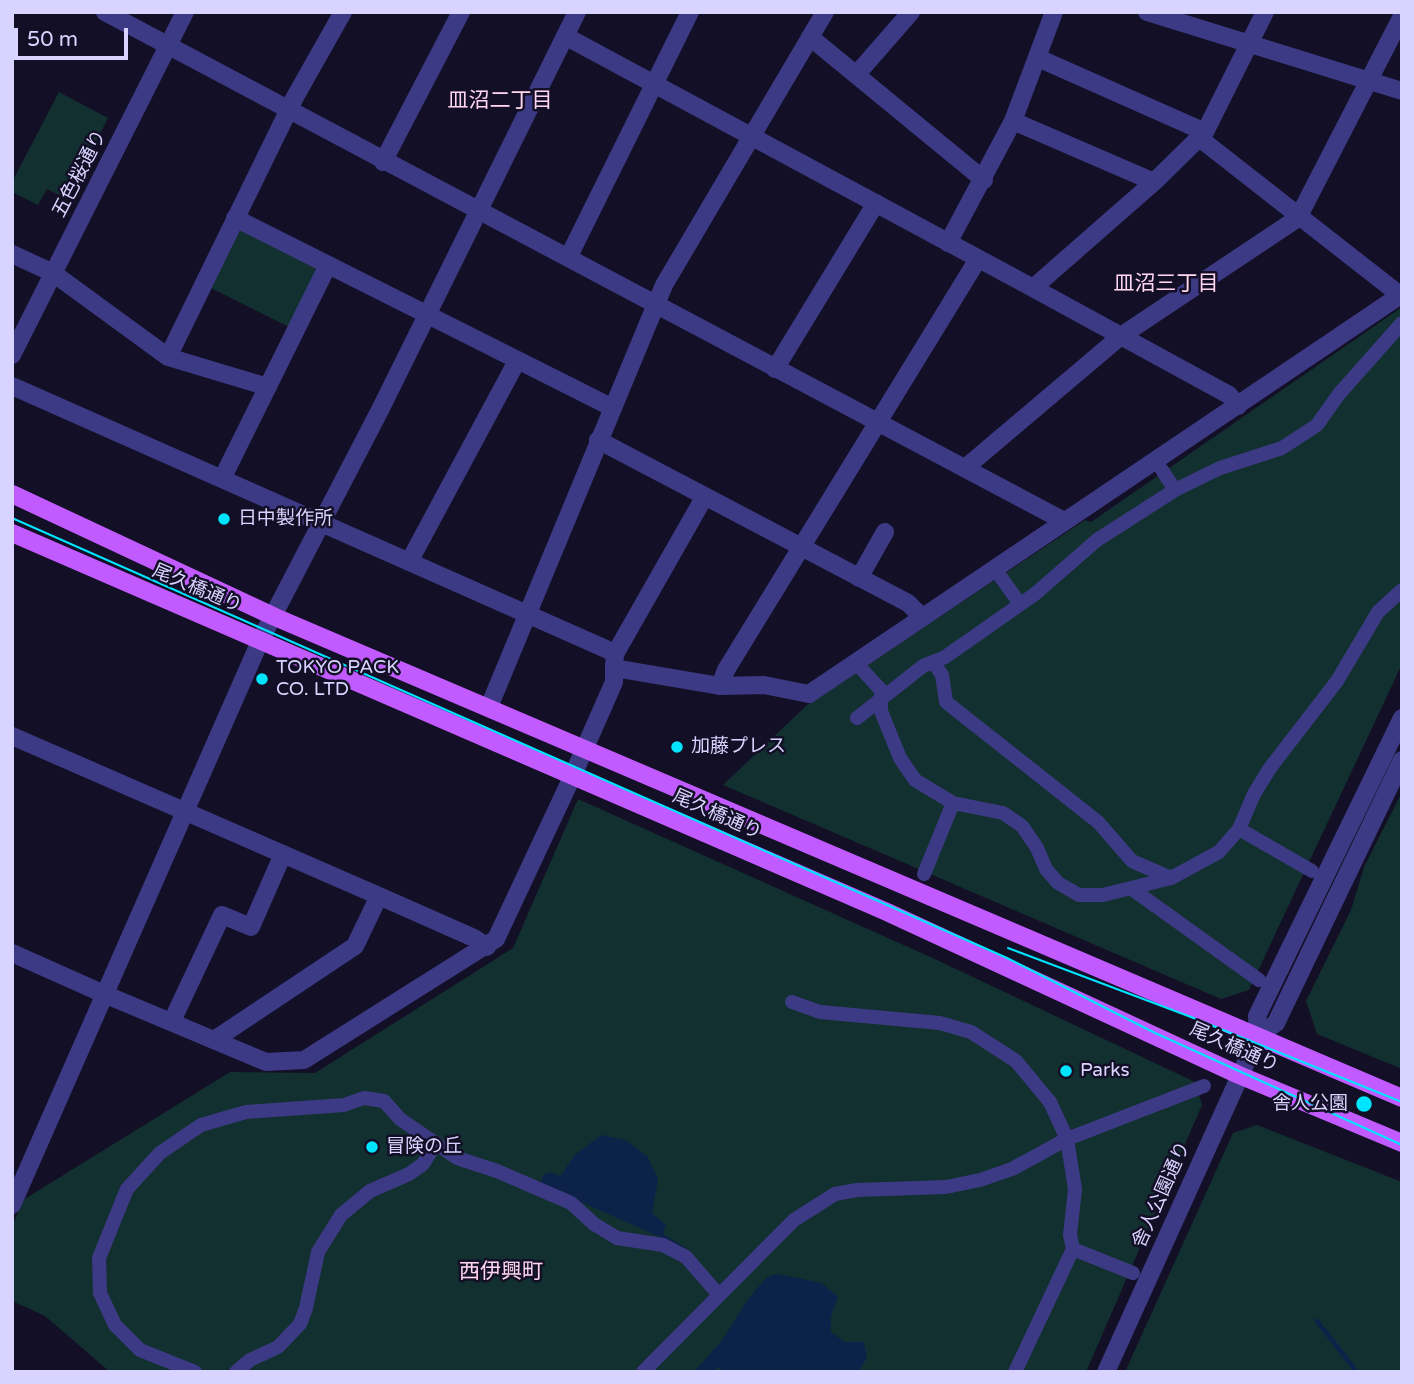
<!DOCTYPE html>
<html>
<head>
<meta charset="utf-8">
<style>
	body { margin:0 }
	#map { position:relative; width:1414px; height:1384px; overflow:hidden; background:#130f26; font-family:"Varela Round",sans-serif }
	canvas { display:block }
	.frame { position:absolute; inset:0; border:14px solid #d9d4ff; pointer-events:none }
	.scale { position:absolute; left:14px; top:28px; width:114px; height:32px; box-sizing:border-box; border:4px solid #d9d4ff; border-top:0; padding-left:9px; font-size:21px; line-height:24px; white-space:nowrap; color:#d9d4ff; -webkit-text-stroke:5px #130f26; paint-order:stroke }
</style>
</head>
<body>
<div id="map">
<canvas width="1414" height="1384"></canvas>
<div class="frame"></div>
<div class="scale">50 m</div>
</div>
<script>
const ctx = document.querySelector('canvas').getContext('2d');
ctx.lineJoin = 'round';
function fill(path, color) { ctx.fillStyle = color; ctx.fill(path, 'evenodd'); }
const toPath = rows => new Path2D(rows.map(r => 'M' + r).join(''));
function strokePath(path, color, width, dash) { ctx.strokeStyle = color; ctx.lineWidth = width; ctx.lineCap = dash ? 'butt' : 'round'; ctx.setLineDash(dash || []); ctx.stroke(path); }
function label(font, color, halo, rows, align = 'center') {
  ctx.font = font + ' "Varela Round","Noto Sans JP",sans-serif'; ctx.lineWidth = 5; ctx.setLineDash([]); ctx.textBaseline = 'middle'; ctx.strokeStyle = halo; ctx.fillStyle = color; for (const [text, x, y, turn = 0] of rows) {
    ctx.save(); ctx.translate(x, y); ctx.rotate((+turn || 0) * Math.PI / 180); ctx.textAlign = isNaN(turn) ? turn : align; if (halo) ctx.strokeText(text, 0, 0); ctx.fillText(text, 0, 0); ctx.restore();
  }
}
const green = toPath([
	[59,92,108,118,67,199,47,189,38,205,12,192,12,182],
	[244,229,313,264,316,270,289,327,209,287,237,231],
	[1402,307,1402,664,1249,990,1221,999,723,785,807,705,1085,520,1091,522],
	[1402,792,1402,1069,1317,1034,1306,1001,1351,910,1364,867],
	[578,799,937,960,1195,1082,1202,1105,1086,1372,110,1372,45,1316,12,1301,12,1226,23,1200,230,1072,315,1073,513,948],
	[1257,1125,1402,1182,1402,1372,1125,1372,1233,1133]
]);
const water = toPath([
	[601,1135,626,1140,648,1157,658,1179,652,1213,666,1225,663,1234,689,1250,541,1184,543,1175,549,1172,560,1176,575,1155],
	[777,1274,822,1283,838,1297,831,1316,831,1332,845,1342,864,1342,867,1358,858,1372,727,1372,717,1367,714,1372,694,1372,723,1339,748,1299,767,1277]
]);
const stream = toPath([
	[1317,1321,1357,1372]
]);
const pedestrian = toPath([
	[1162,470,1175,490],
	[995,569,1020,604],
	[855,662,881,690,881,711,900,758,915,780,953,803,1003,813,1022,826,1037,848,1046,869,1058,883,1079,895,1103,895,1171,878,1219,852,1239,829,1312,871],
	[933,662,942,675,946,702,1098,822,1132,861,1171,878],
	[857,718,923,666,945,657,1035,594,1097,540,1175,490,1220,468,1282,448,1317,425,1339,394,1402,323],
	[1239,829,1254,794,1270,768,1337,681,1378,612,1402,590],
	[924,874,953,803],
	[1132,889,1259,980],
	[792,1002,820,1012,940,1023,971,1032,1016,1061,1050,1102,1067,1139,1075,1189,1070,1235,1073,1249,1133,1273],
	[195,1372,140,1350,115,1325,100,1293,99,1258,127,1189,160,1153,201,1125,246,1112,344,1105,364,1098,384,1101,400,1119,457,1158,497,1171,571,1203,594,1224,617,1238,663,1245,686,1257,719,1295],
	[236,1372,250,1360,278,1347,300,1324,306,1308,318,1252,341,1215,370,1191,409,1174,423,1164,436,1143],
	[643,1372,794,1220,835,1194,857,1190,946,1187,980,1180,1012,1169,1067,1139,1204,1086],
	[1015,1372,1073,1249]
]);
const minor = toPath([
	[1147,12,1402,91],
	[565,36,1033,288,1154,182,1205,132,1265,12],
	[810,37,984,180],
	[1038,58,1205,132],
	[856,75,911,12],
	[1013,121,1154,182],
	[1198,137,1400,295],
	[383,162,461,12],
	[235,218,611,407],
	[948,243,1013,121,1054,12],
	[12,254,53,273,168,357,268,387],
	[569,256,690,12],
	[1033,288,1229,395,1238,406],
	[168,357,295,97,343,12],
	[775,369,876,203],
	[12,386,606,649,615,654,614,668],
	[598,440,908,603,922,617],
	[965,468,1121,336,1298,218,1402,16],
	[222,479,328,265],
	[409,562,517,361],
	[859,578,885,532],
	[615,654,705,496],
	[720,686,726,670,978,259],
	[12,736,379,896,474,938,487,947],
	[573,775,614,682,614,668,720,686,764,685,809,694],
	[12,953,104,994],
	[172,1021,222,915,251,927,283,854],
	[214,1040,355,946,379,896],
	[12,1205,261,639,380,410,577,12]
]);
const tertiary = toPath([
	[105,12,1064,521],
	[12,355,185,12],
	[809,694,1402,294],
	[489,707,664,285,825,12],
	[104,994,266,1062,304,1060,496,939,573,775],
	[1258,1036,1257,1016,1402,718],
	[1106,1372,1258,1036,1276,1023,1402,760]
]);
const primary = toPath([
	[12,494,275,617,1402,1098],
	[12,533,887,912,1239,1075,1402,1143]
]);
const tram = toPath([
	[12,518,1007,958,1153,1032,1402,1145],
	[1008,948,1191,1017,1402,1102]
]);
const markers = [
	[224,519,7,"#00e5ff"],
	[262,679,7,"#00e5ff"],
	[677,747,7,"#00e5ff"],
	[1066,1071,7,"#00e5ff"],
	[1364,1104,9,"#00e5ff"],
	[372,1147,7,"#00e5ff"]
];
const streetNames = [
	["五色桜通り",80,174,-63],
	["尾久橋通り",197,589,23],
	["尾久橋通り",717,815,24],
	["尾久橋通り",1234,1048,24],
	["舎人公園通り",1162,1195,-66]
];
const poiNames = [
	["日中製作所",238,519],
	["TOKYO PACK",276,668],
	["CO. LTD",276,690],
	["加藤プレス",691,747],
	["Parks",1080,1071],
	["舎人公園",1348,1104,"right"],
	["冒険の丘",386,1147]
];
const neighbourhoodNames = [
	["皿沼二丁目",500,101],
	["皿沼三丁目",1166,284],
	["西伊興町",501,1272]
];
fill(green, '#12302f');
fill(water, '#0c2248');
strokePath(stream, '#0c2248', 4.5);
strokePath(pedestrian, '#3d3a85', 14);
strokePath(minor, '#3d3a85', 18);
strokePath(tertiary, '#3d3a85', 18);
strokePath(primary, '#c25bff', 18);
strokePath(tram, '#00e5ff', 2);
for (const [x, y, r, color] of markers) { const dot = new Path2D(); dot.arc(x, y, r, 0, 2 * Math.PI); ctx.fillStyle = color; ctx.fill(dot); strokePath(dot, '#130f26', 2.5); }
label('19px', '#d9d4ff', '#130f26', streetNames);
label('19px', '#d9d4ff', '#130f26', poiNames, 'left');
label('21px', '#ffd6f0', '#130f26', neighbourhoodNames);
</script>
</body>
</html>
